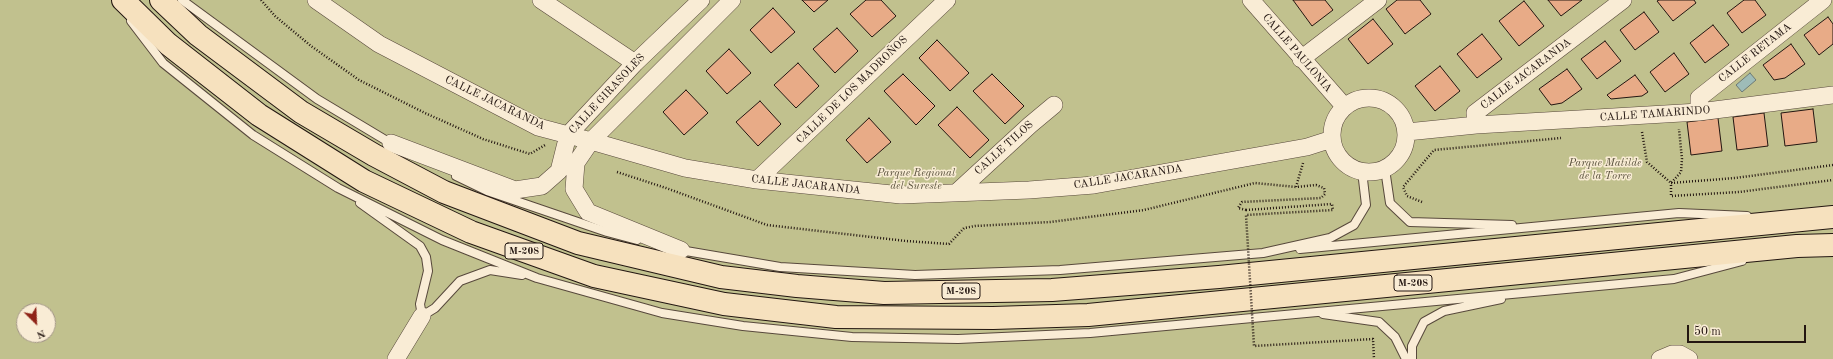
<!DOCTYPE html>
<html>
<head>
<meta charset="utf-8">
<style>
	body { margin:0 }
	#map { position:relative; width:1833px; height:359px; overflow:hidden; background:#f6e1be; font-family:"Old Standard TT",serif }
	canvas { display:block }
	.north { position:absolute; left:16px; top:303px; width:40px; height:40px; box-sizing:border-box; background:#f9ecd5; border:1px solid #a39687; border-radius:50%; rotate:156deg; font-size:11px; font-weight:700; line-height:16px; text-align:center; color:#231611 }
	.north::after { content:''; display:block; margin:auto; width:14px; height:18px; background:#8f2418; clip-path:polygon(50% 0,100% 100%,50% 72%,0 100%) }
	.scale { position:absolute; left:1687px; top:325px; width:119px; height:18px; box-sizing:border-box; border:2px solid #231611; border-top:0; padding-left:5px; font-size:12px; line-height:14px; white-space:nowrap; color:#231611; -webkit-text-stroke:3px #f9ecd5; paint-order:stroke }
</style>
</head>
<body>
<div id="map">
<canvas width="1833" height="359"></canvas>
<div class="north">N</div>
<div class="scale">50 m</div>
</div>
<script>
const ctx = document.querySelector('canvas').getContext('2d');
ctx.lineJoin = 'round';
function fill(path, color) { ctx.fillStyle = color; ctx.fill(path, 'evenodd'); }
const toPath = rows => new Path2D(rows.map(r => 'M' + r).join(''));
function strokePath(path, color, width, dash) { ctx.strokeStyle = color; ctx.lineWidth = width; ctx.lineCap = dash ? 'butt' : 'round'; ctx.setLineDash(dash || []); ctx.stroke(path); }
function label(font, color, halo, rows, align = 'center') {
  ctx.font = font + ' "Old Standard TT",serif'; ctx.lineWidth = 3; ctx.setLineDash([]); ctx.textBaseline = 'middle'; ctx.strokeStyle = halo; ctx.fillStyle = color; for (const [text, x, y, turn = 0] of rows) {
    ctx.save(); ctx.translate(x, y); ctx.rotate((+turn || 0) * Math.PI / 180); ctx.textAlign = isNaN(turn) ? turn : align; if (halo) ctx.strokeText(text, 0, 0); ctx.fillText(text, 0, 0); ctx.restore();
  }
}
const green = toPath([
	[0,0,1833,0,1833,359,0,359],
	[24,311,48,311,48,335,24,335]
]);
const water = toPath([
	[1750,73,1756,80,1742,92,1736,85,1750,73]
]);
const building = toPath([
	[802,0,828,0,814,12,802,0],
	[866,0,881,0,896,16,872,37,850,14,866,0],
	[1293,0,1325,0,1333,10,1312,26,1293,0],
	[1397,0,1420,0,1431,14,1405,34,1386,9,1397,0],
	[1548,0,1582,0,1561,16,1548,0],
	[1659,0,1694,0,1696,3,1673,21,1657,1,1659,0],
	[1744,0,1755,0,1766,15,1742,33,1727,13,1744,0],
	[1524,1,1544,26,1519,46,1499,21,1524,1],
	[773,8,795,32,771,53,750,30,773,8],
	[1644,12,1659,32,1635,50,1620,30,1644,12],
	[1828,17,1833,24,1833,44,1819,55,1804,35,1828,17],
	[1373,19,1393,44,1368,64,1348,39,1373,19],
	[1713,25,1729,45,1705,63,1690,43,1713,25],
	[837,28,858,51,835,73,813,49,837,28],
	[1482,34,1502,59,1477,78,1457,54,1482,34],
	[937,40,969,73,950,91,919,58,937,40],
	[1605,41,1621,61,1597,79,1581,59,1605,41],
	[1791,44,1805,64,1785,78,1774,80,1763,65,1791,44],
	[729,49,751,73,727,94,706,71,729,49],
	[1674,53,1689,74,1665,92,1650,72,1674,53],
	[798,63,819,86,796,108,774,85,798,63],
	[1440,66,1460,91,1435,111,1415,86,1440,66],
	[1567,69,1582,89,1562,103,1551,105,1539,89,1567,69],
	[903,74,935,106,916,125,884,91,903,74],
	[992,74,1024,106,1005,124,973,91,992,74],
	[1635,75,1648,92,1642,96,1611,99,1607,95,1635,75],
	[686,90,708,113,684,135,663,112,686,90],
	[760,101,781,124,758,146,736,122,760,101],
	[957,107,989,140,970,158,938,125,957,107],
	[1813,109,1817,142,1785,146,1781,113,1813,109],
	[1764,113,1768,146,1737,150,1733,117,1764,113],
	[869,118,891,142,867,163,846,140,869,118],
	[1718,118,1722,151,1691,155,1687,122,1718,118]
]);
const path = toPath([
	[261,0,275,16,311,46,359,80,425,113,483,139,530,154,545,145],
	[1642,132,1647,162,1671,183,1681,172,1682,159,1679,129],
	[1833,165,1735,178,1671,183,1671,196,1739,192,1833,180],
	[617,172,666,188,767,225,906,241,949,244,964,228,975,226,1050,222,1144,210,1255,183,1296,187],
	[1422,202,1407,196,1403,187,1434,150,1561,138],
	[1246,210,1238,208,1242,202,1321,198,1325,194,1324,188,1316,185,1296,187,1303,163]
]);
const lane = toPath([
	[182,0,317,99,392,144],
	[131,21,163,63,253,135,338,188,442,240,537,278,662,313,743,326,852,337,958,339,1090,333,1674,279,1742,261],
	[1385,169,1390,203,1410,222,1512,225],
	[456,176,487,191,607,232,637,240],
	[360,203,420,246,426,257,428,271,420,304,422,316,435,308,460,281,490,270,522,275],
	[1300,249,1679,213,1747,216],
	[680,250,780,267,915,275,1060,270,1263,253,1330,238,1354,225,1366,205,1362,171],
	[1323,314,1379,322,1395,337,1406,359],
	[1412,359,1412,346,1424,322,1444,311,1501,299]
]);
const street = toPath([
	[316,0,379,44,538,127,591,141,685,168,757,180,901,195,1029,190,1094,185,1307,147,1332,139],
	[541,0,635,63],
	[1251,0,1344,106],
	[1301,59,1378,0],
	'1332 135a37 37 0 1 1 74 0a37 37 0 1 1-74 0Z',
	[1699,112,1699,98,1823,0],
	[1476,125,1699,112,1833,95],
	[1407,132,1476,125,1475,113,1623,0],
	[391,143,515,190,542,186,559,171,568,135,635,63,701,0],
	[757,180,947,0],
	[956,193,1030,125,1054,105],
	[681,250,588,212,574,189,576,163,591,141,732,0],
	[396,359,422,316],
	[1660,359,1672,354,1680,354,1689,359]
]);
const primary = toPath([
	[123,0,168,44,259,115,364,181,471,232,594,276,724,304,836,317,993,318,1088,315,1797,246,1833,245],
	[161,0,198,35,301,112,374,155,444,192,578,243,721,277,797,286,884,293,1052,290,1219,277,1833,217]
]);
const pathBridge = toPath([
	[1246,210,1332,204,1333,210,1246,215,1254,346,1373,339,1374,359]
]);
const shields = [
	[524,251,38],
	[1413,283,38],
	[961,291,38]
];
const shieldNames = [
	["M-208",524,251],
	["M-208",1413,283],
	["M-208",961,291]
];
const streetNames = [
	["CALLE PAULONIA",1297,53,49],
	["CALLE RETAMA",1755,53,-38],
	["CALLE JACARANDA",1526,74,-37],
	["CALLE DE LOS MADROÑOS",852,90,-44],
	["CALLE GIRASOLES",607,94,-47],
	["CALLE JACARANDA",495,103,26],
	["CALLE TAMARINDO",1655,114,-4],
	["CALLE TILOS",1004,148,-42],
	["CALLE JACARANDA",1128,177,-9],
	["CALLE JACARANDA",806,185,6]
];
const parkNames = [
	["Parque Matilde",1605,163],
	["de la Torre",1605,176],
	["Parque Regional",916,173],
	["del Sureste",916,186]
];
fill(green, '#c1c18e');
fill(water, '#9ebcb8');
strokePath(water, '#6d7a75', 1);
fill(building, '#e8ab87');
strokePath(building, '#231611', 1);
strokePath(lane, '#58493c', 10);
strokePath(street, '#58493c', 18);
strokePath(primary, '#231611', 24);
strokePath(path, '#231611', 2.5, [1, 2]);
strokePath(lane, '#f9ecd5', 8);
strokePath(street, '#f9ecd5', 17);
strokePath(primary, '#f6e1be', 22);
strokePath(pathBridge, '#231611', 2.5, [1, 2]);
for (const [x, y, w] of shields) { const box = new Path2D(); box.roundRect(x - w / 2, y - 8, w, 16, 3); ctx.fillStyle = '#f9ecd5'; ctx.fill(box); strokePath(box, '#231611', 1); }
label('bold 10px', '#231611', null, shieldNames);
label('11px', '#231611', '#f9ecd5', streetNames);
label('italic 11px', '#5a523d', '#f9ecd5', parkNames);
</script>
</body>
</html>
